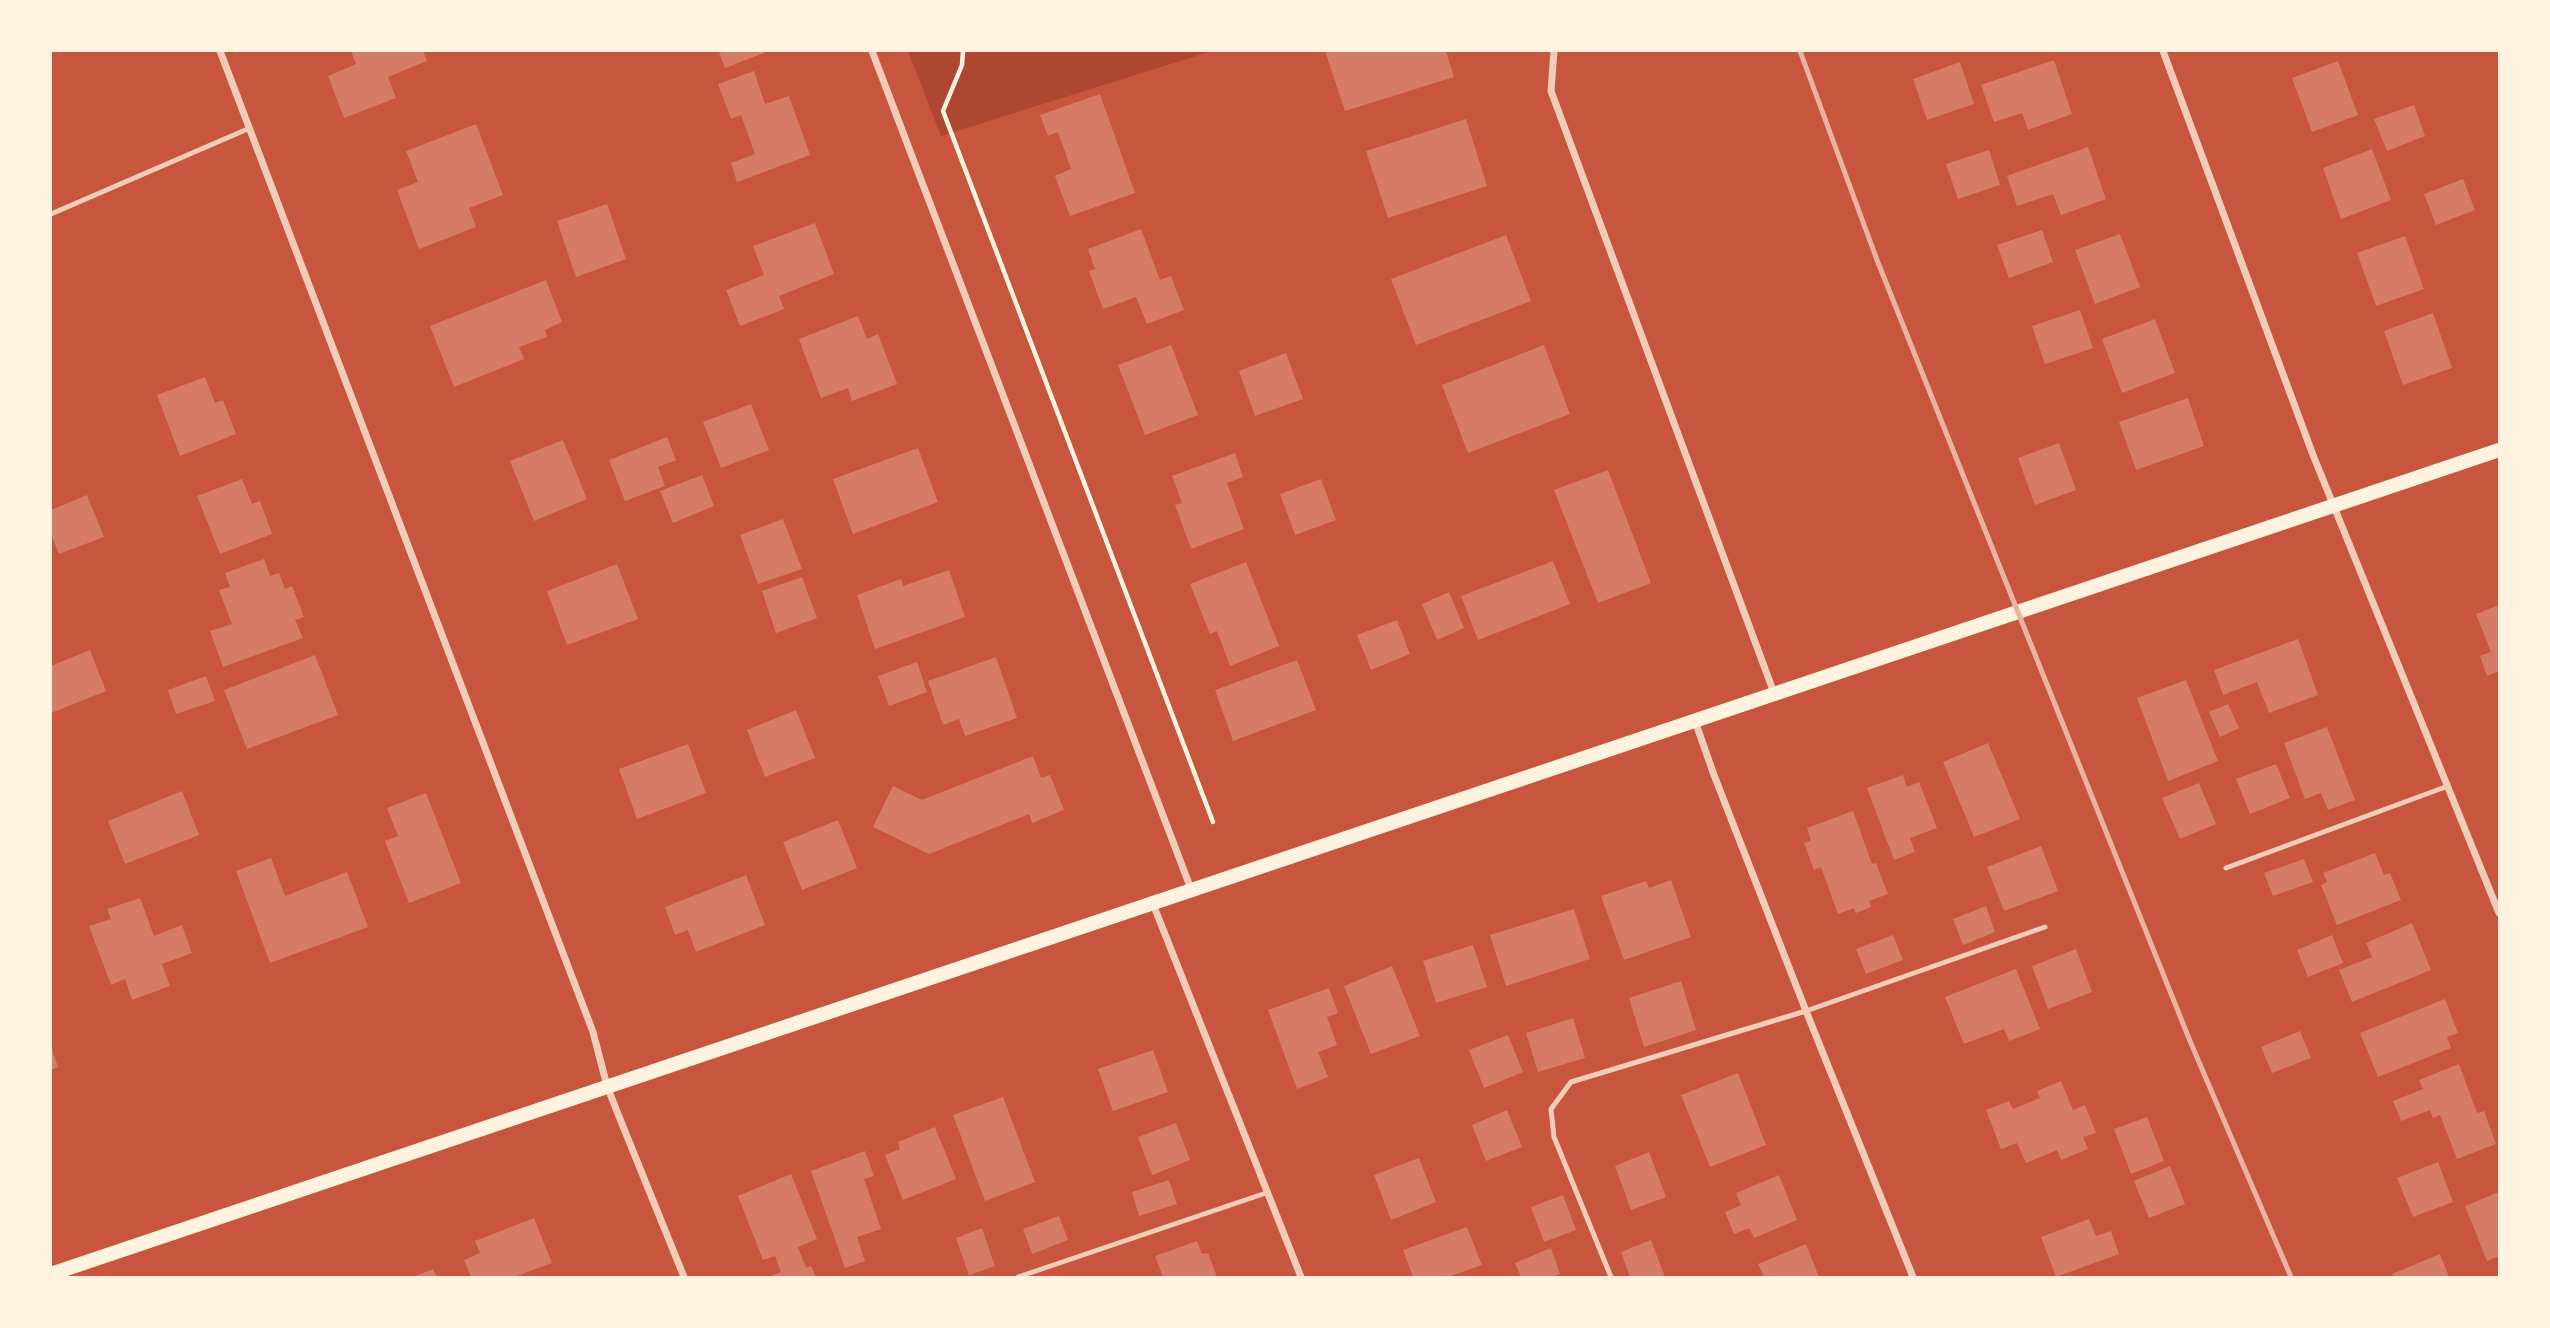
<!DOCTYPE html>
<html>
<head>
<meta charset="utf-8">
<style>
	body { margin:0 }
	#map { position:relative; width:2550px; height:1328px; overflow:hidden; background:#c8553d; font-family:"Exo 2",sans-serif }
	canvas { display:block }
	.frame { position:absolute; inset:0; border:52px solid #fff3e0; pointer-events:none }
</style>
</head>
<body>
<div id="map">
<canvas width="2550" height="1328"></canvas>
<div class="frame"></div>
</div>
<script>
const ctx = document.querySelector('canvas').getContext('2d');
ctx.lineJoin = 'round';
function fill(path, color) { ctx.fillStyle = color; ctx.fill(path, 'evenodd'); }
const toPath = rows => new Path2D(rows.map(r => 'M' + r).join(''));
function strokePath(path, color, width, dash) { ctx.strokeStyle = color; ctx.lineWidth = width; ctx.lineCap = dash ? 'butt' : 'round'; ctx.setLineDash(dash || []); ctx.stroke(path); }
const green = toPath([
	[908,51,1212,51,941,136]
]);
const building = toPath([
	[351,51,423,51,427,61,388,77,396,98,344,118,328,76,356,64],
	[726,51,763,51,764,53,725,68,719,53],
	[1325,51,1446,51,1454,77,1345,111],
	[2054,60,2072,114,2028,130,2022,113,1994,122,1981,85],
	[2338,61,2358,115,2312,132,2292,78],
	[1960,62,1974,104,1927,120,1913,79],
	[754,71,765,104,789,96,810,155,737,182,731,163,755,154,741,115,731,119,718,84],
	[1100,94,1135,193,1070,216,1055,176,1071,169,1058,132,1048,136,1040,115],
	[2414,105,2425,136,2387,151,2374,119],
	[1466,119,1487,186,1388,218,1366,151],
	[476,124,503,195,469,208,476,227,419,249,397,190,418,182,406,151],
	[2088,147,2106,199,2061,215,2053,194,2017,206,2007,176],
	[2372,149,2391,200,2341,219,2323,168],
	[1989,150,2000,185,1958,199,1946,164],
	[2463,179,2475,210,2436,225,2424,194],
	[607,204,626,259,576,277,557,221],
	[815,223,834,274,779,296,784,309,740,326,726,290,764,275,753,246],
	[1141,229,1160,280,1171,276,1184,310,1147,324,1136,297,1103,309,1089,271,1095,269,1088,249],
	[2042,230,2053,262,2009,278,1997,245],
	[2120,234,2140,287,2095,304,2075,250],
	[1506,235,1531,301,1416,345,1391,279],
	[2405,236,2424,289,2376,306,2357,253],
	[546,280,562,322,545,330,547,337,519,347,524,359,454,387,430,326],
	[2080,310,2093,348,2045,364,2032,326],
	[2433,313,2452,368,2403,385,2384,331],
	[858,316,867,339,878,334,897,384,852,401,848,388,821,398,799,339],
	[2155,319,2175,373,2122,393,2102,339],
	[1171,345,1198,415,1145,435,1118,365],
	[1544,345,1570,414,1468,453,1442,385],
	[1286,353,1303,399,1255,416,1239,371],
	[205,377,215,403,223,400,236,434,180,456,157,395],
	[2188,398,2204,446,2136,470,2119,422],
	[751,404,769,450,721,468,703,422],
	[667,437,676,460,658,467,665,486,625,501,609,460],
	[563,440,587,499,534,521,510,461],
	[2059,443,2076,490,2035,505,2018,458],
	[918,448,938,502,853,534,833,479],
	[1235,453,1243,477,1227,483,1244,529,1191,549,1175,505,1182,503,1172,476],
	[1608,470,1651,583,1598,603,1554,490],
	[702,475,714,506,673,523,660,491],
	[242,479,252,504,260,501,272,534,220,554,197,496],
	[1321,479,1336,520,1295,535,1280,494],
	[87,495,104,537,59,554,51,534,51,510],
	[783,519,802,569,758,584,740,535],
	[264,559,270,576,279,573,285,589,292,586,304,617,295,620,303,638,223,667,210,631,232,624,219,590,230,587,225,573],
	[1553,561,1570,604,1478,640,1461,596],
	[1246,562,1279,646,1230,666,1217,631,1210,634,1190,584],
	[617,564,638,619,567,645,547,591],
	[949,570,965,617,875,649,857,595,901,579,903,586],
	[802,577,817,618,776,633,762,591],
	[1449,592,1464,628,1437,640,1422,604],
	[2499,605,2499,671,2487,676,2480,656,2491,652,2476,614],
	[1397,620,1410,654,1371,670,1357,635],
	[2298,639,2318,695,2269,713,2257,682,2223,695,2214,670],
	[90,650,106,691,51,713,51,666],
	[315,655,338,715,247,749,224,690],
	[996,657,1017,718,965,736,959,719,943,725,928,681],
	[1297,660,1316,710,1233,741,1215,690],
	[917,662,927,692,889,706,878,676],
	[206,676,215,701,176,714,168,690],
	[2186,680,2218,761,2168,781,2137,698],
	[2228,704,2239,728,2220,737,2209,712],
	[796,710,815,758,765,777,747,730],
	[2327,727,2355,800,2328,810,2321,793,2305,799,2284,743],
	[1988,743,2020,819,1974,837,1943,762],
	[688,744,706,793,637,819,619,769],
	[1033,756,1041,778,1050,775,1064,810,1032,823,1029,814,929,854,873,827,893,786,922,800],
	[2276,764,2290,798,2250,814,2236,779],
	[1903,775,1907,787,1919,782,1937,828,1910,838,1915,852,1894,860,1867,788],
	[2199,783,2216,824,2180,839,2162,798],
	[182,791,199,835,125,864,108,821],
	[426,793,461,883,409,903,385,841,398,836,387,808],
	[1853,811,1872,864,1876,863,1888,894,1869,901,1871,907,1856,913,1854,908,1838,914,1821,867,1814,870,1804,843,1811,841,1807,828],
	[838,820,857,868,802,890,783,842],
	[2041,846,2058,891,2004,911,1987,867],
	[2375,853,2384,875,2390,873,2401,900,2337,925,2321,885,2327,882,2323,873],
	[271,858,285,896,347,872,368,927,270,963,236,871],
	[2304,859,2313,882,2273,896,2264,873],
	[746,875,765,925,696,952,688,930,675,935,665,907],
	[1671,880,1691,937,1624,960,1601,896,1646,881,1649,888],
	[140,898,154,936,182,925,192,953,162,964,170,986,132,1000,125,979,111,985,89,926,111,919,107,909],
	[1986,906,1995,932,1963,945,1953,919],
	[1574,909,1590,959,1506,986,1490,935],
	[2412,923,2431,970,2352,1002,2339,970,2372,957,2366,943],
	[1893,935,1903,960,1866,974,1856,949],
	[2332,935,2343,963,2308,977,2297,950],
	[1473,945,1487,987,1436,1003,1423,961],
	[2076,949,2092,992,2048,1009,2032,966],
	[1392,966,1420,1036,1371,1054,1344,986],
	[2016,969,2040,1029,2009,1041,2004,1029,1964,1044,1945,997],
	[1681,981,1696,1030,1644,1047,1629,998],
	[1329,988,1338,1013,1327,1017,1337,1045,1318,1052,1328,1077,1297,1089,1268,1010],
	[2445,999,2458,1033,2447,1037,2451,1048,2378,1077,2360,1033],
	[1573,1018,1585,1058,1538,1072,1526,1033],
	[2300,1031,2311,1058,2272,1073,2261,1047],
	[1508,1035,1523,1072,1484,1088,1469,1050],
	[51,1047,58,1067,51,1070],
	[1153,1050,1168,1092,1113,1111,1098,1069],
	[2459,1064,2477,1113,2484,1111,2496,1144,2457,1159,2440,1115,2433,1118,2430,1110,2401,1121,2393,1101,2423,1089,2419,1080],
	[1738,1073,1766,1145,1710,1167,1681,1095],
	[2061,1081,2073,1110,2085,1105,2096,1133,2083,1137,2088,1149,2061,1160,2057,1150,2026,1163,2017,1143,2001,1149,1986,1110,2009,1101,2013,1109,2040,1098,2037,1091],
	[1003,1097,1035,1182,985,1201,953,1115],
	[1507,1110,1522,1147,1486,1161,1472,1125],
	[2147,1117,2164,1161,2131,1174,2114,1129],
	[1176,1123,1190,1160,1152,1175,1138,1137],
	[935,1127,956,1179,903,1200,885,1155,900,1149,898,1142],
	[865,1151,874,1176,864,1179,881,1229,857,1237,865,1261,845,1268,811,1171],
	[1649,1152,1666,1197,1631,1210,1615,1166],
	[1419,1158,1436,1202,1391,1220,1374,1175],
	[2438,1162,2453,1202,2413,1217,2397,1178],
	[2170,1166,2185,1204,2149,1218,2134,1181],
	[791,1174,817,1239,798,1247,806,1268,811,1266,816,1277,769,1277,781,1272,775,1256,763,1260,738,1196],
	[1779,1175,1797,1220,1754,1238,1749,1228,1734,1234,1725,1212,1741,1205,1736,1193],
	[1169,1180,1177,1204,1139,1216,1132,1192],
	[2499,1192,2499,1256,2487,1261,2465,1206],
	[1563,1195,1576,1230,1544,1242,1531,1207],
	[1059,1216,1068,1240,1032,1254,1023,1229],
	[534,1218,552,1263,514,1277,471,1277,464,1260,480,1253,475,1241],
	[2089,1219,2096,1236,2111,1231,2119,1254,2056,1277,2041,1237],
	[1467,1227,1482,1265,1448,1277,1413,1277,1403,1250],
	[982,1228,995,1266,969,1275,956,1238],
	[1651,1240,1665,1277,1630,1277,1621,1252],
	[1197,1241,1202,1254,1208,1253,1217,1277,1163,1277,1155,1256],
	[1806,1244,1819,1277,1764,1277,1758,1264],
	[1551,1248,1560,1274,1551,1277,1521,1277,1515,1263],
	[2440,1254,2449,1277,2394,1277,2392,1274],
	[433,1269,437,1277,413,1277]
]);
const path = toPath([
	[963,51,962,65,943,111,1213,822]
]);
const service = toPath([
	[51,214,250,128],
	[2226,868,2448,786],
	[1018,1277,1266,1193],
	[1611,1277,1554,1137,1551,1109,1571,1082,1806,1011,2045,927]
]);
const minor = toPath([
	[220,51,593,1032,607,1086,618,1114,684,1277],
	[872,51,1191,889],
	[1554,51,1551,91,1774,693],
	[2163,51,2313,455,2499,913],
	[1695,721,1714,775,1806,1011,1913,1277],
	[1153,904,1301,1277]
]);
const secondary = toPath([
	[51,1274,2499,450]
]);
const rail = toPath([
	[1800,51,1877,260,1977,510,2190,1041,2291,1277]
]);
fill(green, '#ae4732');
fill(building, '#d67c66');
strokePath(path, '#fff3e0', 4.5);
strokePath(service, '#f1ccb7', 5);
strokePath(minor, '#f1ccb7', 7);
strokePath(secondary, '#fff3e0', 14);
strokePath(rail, '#e9b49f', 5);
</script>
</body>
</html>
